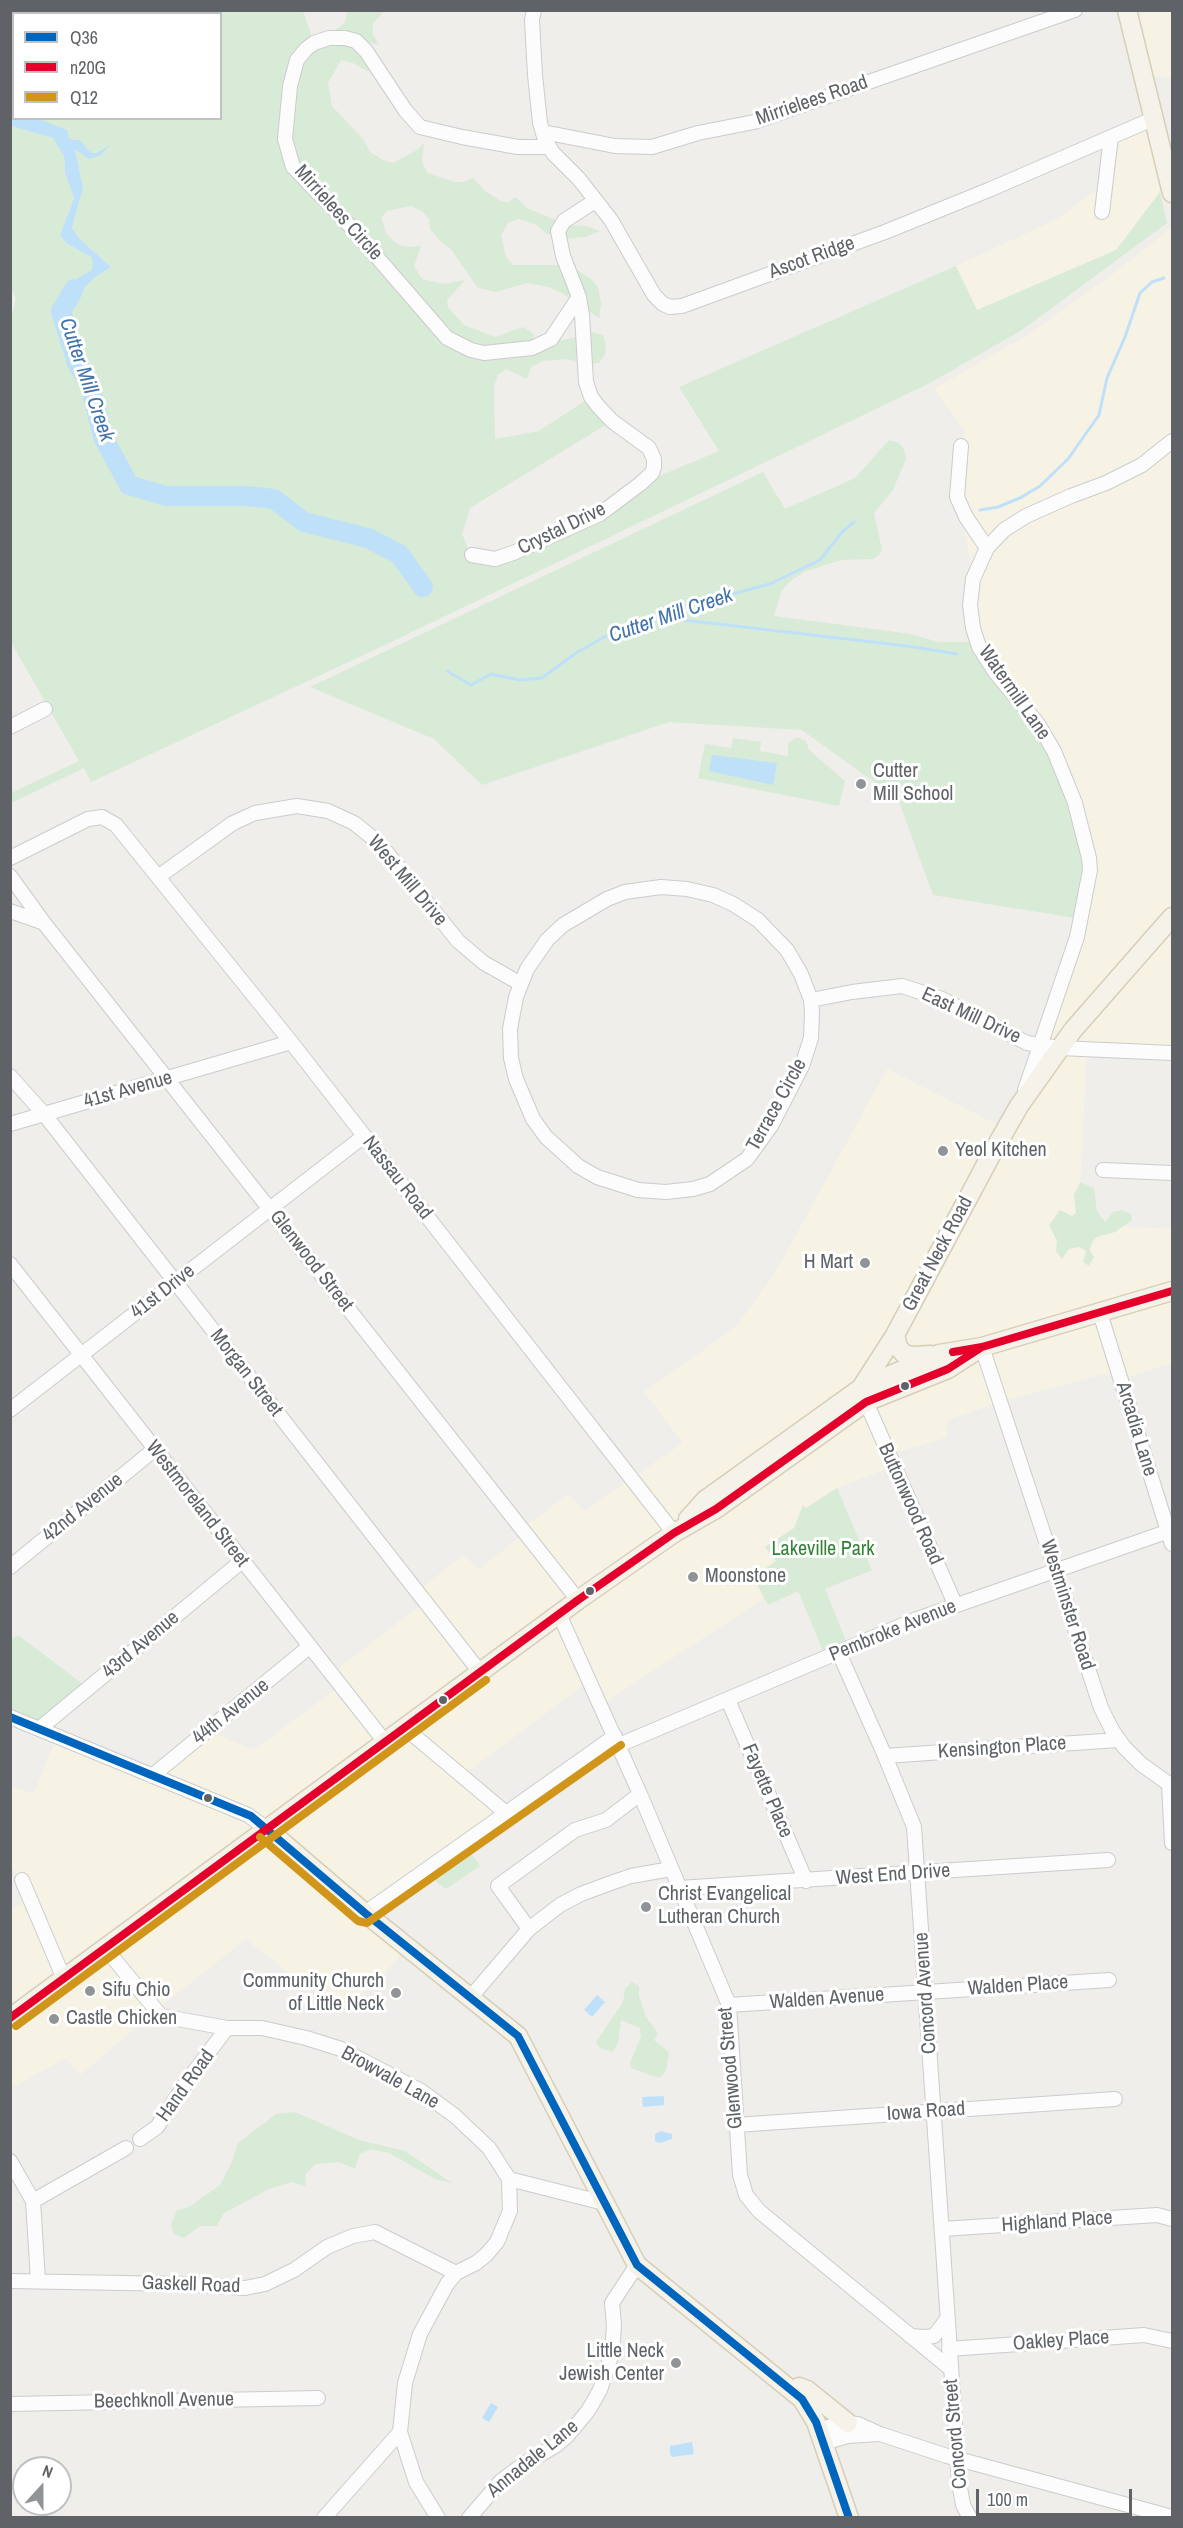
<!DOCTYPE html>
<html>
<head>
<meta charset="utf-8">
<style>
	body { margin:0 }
	#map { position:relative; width:1183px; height:2528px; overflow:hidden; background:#efeeea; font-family:"Archivo Narrow",sans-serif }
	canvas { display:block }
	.frame { position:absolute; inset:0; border:12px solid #5f6368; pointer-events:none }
	.legend { position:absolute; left:12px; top:12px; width:210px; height:108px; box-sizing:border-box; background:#fff; border:2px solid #bfc1c3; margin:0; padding:8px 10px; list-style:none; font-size:18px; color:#5f6368 }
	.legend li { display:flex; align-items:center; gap:12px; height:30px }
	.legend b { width:30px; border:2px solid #bfc1c3 }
	.north { position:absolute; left:12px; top:2456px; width:60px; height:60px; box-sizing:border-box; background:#fff; border:2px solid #bfc1c3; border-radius:50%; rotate:21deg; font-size:16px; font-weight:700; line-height:24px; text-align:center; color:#5f6368 }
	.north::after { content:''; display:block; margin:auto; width:21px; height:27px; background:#919496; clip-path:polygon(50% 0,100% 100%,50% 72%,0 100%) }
	.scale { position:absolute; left:976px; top:2489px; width:156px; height:27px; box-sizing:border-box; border:3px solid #5f6368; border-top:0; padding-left:8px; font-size:18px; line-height:21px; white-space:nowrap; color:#5f6368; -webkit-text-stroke:4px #fff; paint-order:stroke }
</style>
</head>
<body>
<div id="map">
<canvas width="1183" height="2528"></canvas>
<div class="frame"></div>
<ul class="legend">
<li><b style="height:8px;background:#0065bd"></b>Q36</li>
<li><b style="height:8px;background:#e4002b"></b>n20G</li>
<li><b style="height:8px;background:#d1951a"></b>Q12</li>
</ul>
<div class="north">N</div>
<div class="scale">100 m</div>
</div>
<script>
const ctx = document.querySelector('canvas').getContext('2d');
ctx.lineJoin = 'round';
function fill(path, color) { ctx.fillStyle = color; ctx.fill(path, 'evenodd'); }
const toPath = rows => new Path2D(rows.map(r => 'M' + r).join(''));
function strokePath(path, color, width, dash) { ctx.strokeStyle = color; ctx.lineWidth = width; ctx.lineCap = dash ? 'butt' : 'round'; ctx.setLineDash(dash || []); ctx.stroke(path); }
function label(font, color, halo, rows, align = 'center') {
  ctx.font = font + ' "Archivo Narrow",sans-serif'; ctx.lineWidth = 6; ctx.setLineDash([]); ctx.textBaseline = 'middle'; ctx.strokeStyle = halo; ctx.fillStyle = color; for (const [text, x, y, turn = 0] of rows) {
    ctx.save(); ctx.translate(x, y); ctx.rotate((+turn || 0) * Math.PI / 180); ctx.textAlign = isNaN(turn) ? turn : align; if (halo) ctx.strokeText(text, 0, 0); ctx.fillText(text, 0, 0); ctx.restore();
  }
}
const commercial = toPath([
	[1146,11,1172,11,1172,77,1144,76,1141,60,1145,27,1131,23],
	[1155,118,1169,180,1156,176,1160,192,1116,250,977,310,956,266,1059,218,1106,182,1111,137],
	[1172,228,1172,1053,1087,1049,1078,1225,1172,1229,1172,1363,1121,1379,1118,1370,1000,1402,947,1420,947,1437,889,1455,893,1466,837,1488,806,1508,803,1505,794,1528,765,1547,777,1561,753,1577,764,1598,601,1705,589,1681,462,1776,505,1813,365,1912,407,1947,376,1983,340,2012,296,1975,294,1977,246,1939,156,2010,80,2075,66,2058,11,2088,10,1907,31,1902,22,1880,11,1867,11,1786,34,1794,57,1736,152,1776,208,1731,254,1750,340,1686,331,1674,425,1602,417,1591,464,1555,478,1570,525,1533,522,1528,569,1494,584,1511,683,1443,644,1392,736,1327,778,1268,887,1069,1006,1129,1079,931,978,647,973,579,961,507,961,446,965,431,934,389,1026,336,1117,271]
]);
const green = toPath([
	[11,11,303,11,314,43,340,27,345,22,348,11,384,11,373,24,373,35,379,45,366,42,360,49,361,55,369,72,353,63,341,60,328,83,332,106,363,139,370,152,383,160,393,163,417,150,424,143,422,161,427,173,455,182,464,182,473,178,485,191,501,201,507,203,516,197,527,208,560,222,568,225,586,226,600,231,585,237,566,239,552,236,544,232,537,225,519,219,508,223,501,235,506,257,513,265,570,265,591,279,598,287,601,304,599,318,562,293,548,287,527,283,496,292,478,288,450,248,439,240,430,229,429,219,422,211,411,206,387,211,381,218,387,235,399,245,410,247,421,246,414,266,422,279,443,284,465,280,447,300,448,307,464,325,495,337,523,327,534,334,532,341,542,342,569,339,592,332,603,335,606,344,605,354,599,363,590,364,565,359,543,361,531,367,527,379,506,369,498,375,494,385,495,439,539,431,591,397,612,421,470,508,462,534,471,555,479,557,532,547,640,484,719,451,679,387,956,266,977,310,1116,250,1160,192,1167,223,1022,330,930,383,385,645,91,782,84,768,11,803,11,793,79,761,11,642,10,324,16,298,11,290,11,126,53,138,64,156,65,173,74,198,60,235,66,243,91,257,93,262,92,270,63,309,93,279,111,267,80,239,72,228,83,188,75,148,89,159,107,146,95,153,91,153,80,140,69,139,50,124,39,119,220,118,220,14,14,14,13,68,11,69],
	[889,440,899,443,904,449,906,459,893,490,874,513,882,550,880,554,873,559,841,560,804,572,789,582,781,592,774,616,911,634,938,642,977,642,1038,724,1089,858,1081,919,933,895,898,799,802,730,669,722,482,785,434,739,310,687,763,472,785,509,855,478],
	[797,737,806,741,809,750,845,781,839,806,698,778,705,744,731,748,733,738,761,742,760,751,788,756,788,743],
	[1080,1182,1094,1188,1097,1211,1105,1222,1113,1212,1122,1210,1131,1214,1132,1218,1131,1221,1115,1232,1097,1237,1092,1242,1090,1250,1094,1257,1089,1266,1083,1262,1086,1251,1079,1247,1069,1249,1062,1259,1056,1251,1057,1241,1049,1225,1060,1210,1072,1216,1076,1213,1074,1195],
	[837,1488,872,1570,825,1589,849,1648,826,1658,798,1591,768,1605,753,1577,776,1561,765,1547,794,1528,803,1505,806,1508],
	[18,1635,88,1688,39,1729,11,1717,10,1640],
	[468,1849,480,1866,446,1889,429,1876],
	[632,1982,639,1986,639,1996,646,2017,658,2033,654,2040,669,2052,666,2071,659,2078,631,2068,630,2063,641,2037,640,2028,621,2020,618,2043,613,2052,600,2048,596,2042,623,2002,625,1989],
	[295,2112,359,2140,405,2151,452,2183,435,2179,389,2153,371,2149,360,2154,355,2169,339,2162,316,2164,305,2174,306,2187,293,2182,269,2189,224,2213,217,2226,200,2226,184,2238,174,2234,171,2224,177,2210,189,2207,220,2185,232,2162,238,2143,276,2114]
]);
const water = toPath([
	[10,108,13,109,14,118,39,119,67,130,69,139,80,140,91,153,96,153,110,145,101,155,89,159,75,149,83,188,72,228,80,239,111,267,93,279,61,311,78,278,92,270,93,262,91,257,66,243,60,235,74,198,65,173,64,156,53,138,11,126],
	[712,755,777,763,773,785,709,771],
	[597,1995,605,2002,592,2017,584,2010],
	[664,2096,664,2105,643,2107,642,2097],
	[661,2131,672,2134,672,2139,660,2143,655,2141,655,2134],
	[491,2403,498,2407,489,2422,482,2418],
	[692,2442,694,2454,672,2457,670,2454,670,2446]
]);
const stream = toPath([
	[980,510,998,507,1020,498,1040,486,1068,459,1099,415,1107,378,1125,337,1140,293,1152,282,1164,278],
	[658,617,907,646,957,654],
	[447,671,471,685,491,674,520,680,542,678,576,653,615,631,683,607,770,584,820,560,842,532,854,522]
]);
const river = toPath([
	[74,289,61,311,77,363,90,385,103,437,129,485,166,496,245,496,274,499,304,522,368,538,399,554,423,587]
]);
const minor = toPath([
	[534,10,532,20,535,75,540,123,545,140,553,153,579,179,611,220,654,295,663,304,670,307,682,306,885,232,991,189,1155,118],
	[543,132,615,146,652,147,698,133,754,122,1075,10],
	[549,147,518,147,462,137,420,127,405,110,366,51,356,41,345,38,329,38,314,43,306,49,297,60,290,86,285,139,293,167,351,227,447,338,471,350,484,353,532,348,551,339,579,297],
	[1102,212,1111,137],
	[961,446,957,497,966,517,987,548],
	[472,555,495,559,513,553,600,514,640,484,652,473,654,467,654,459,649,448,612,421,598,406,591,397,586,382,582,315,579,297,563,256,558,231,564,221,595,201],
	[10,727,45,709],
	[10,858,88,819,102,817,116,825,291,1042,674,1533],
	[10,876,44,923,578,1600],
	[158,877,233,823,255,813,297,806,328,811,354,823,379,843,458,941,484,963,521,984],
	[661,887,687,889,713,895,733,904,758,920,787,950,801,974,811,1000,812,1012,811,1038,802,1066,771,1126,747,1159,710,1184,693,1189,666,1192,638,1190,597,1177,578,1166,546,1137,533,1119,516,1079,511,1058,510,1029,516,997,527,969,547,940,563,925,607,899,625,892,661,887],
	[10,911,44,923],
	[811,1000,852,992,902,986,942,999,1027,1043,1060,1048,1172,1053],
	[10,1076,44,1114,480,1672],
	[1025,1090,1077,937,1090,870,1089,858,1075,803,1054,751,1038,724,995,672,979,647,973,628,970,605,973,579,987,548,1004,530,1026,516,1071,496,1106,483,1142,465,1172,441],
	[10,1124,291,1042],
	[1103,1170,1172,1173],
	[10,1264,385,1742],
	[1100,1313,1172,1544],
	[982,1347,1101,1708,1112,1730,1124,1747,1141,1764,1169,1784,1172,1843],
	[866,1402,955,1604],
	[10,1410,364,1136],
	[10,1567,155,1449],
	[559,1614,640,1794,729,2005,740,2175,746,2195,759,2211,951,2369],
	[839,1653,885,1756,914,1827,959,2482,963,2505,970,2518],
	[728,1700,806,1881],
	[10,1717,248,1815,267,1829],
	[405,1728,506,1813],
	[39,1729,242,1561],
	[619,1745,917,1619,1172,1530],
	[885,1756,1118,1740],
	[152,1776,309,1647],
	[22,1880,64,1979],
	[679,1888,1108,1860],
	[365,1913,615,1736],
	[529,1929,498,1886,575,1830,606,1820,640,1794],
	[105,1948,161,2016,227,2028,262,2028,306,2038,341,2049,421,2091,455,2116,489,2148,509,2179,510,2211,497,2242,486,2255,476,2263,456,2273,447,2284,420,2334,405,2383,400,2432,416,2482,438,2518],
	[470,1998,529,1929,560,1905,581,1894,608,1884,631,1876,671,1869],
	[729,2005,1109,1980],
	[736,2125,1115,2099],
	[140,2139,157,2127,188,2080,227,2028],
	[10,2161,33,2201,38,2280],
	[509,2179,604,2203],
	[33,2201,126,2148],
	[942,2229,1157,2215,1172,2219],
	[10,2281,181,2284,245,2288,265,2284,294,2270,327,2247,353,2236,375,2232,456,2273],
	[910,2336,925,2337,934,2336,947,2319],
	[949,2349,1144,2335,1172,2341],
	[10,2404,318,2398],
	[819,2430,842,2423,858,2424,880,2434,947,2456,1172,2517],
	[823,2443,848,2436,878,2434],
	[324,2518,400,2432],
	[469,2518,501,2481,524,2464,555,2446,567,2436,588,2411,600,2390,612,2353,614,2325,612,2303,637,2265]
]);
const major = toPath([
	[1127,10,1172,193],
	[895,1335,898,1347,904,1354,912,1356,931,1355],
	[861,1388,895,1335,990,1157,1019,1106,1073,1030,1172,917],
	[688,1519,705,1500,861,1388,939,1354,982,1347,1172,1291],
	[267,1829,365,1913,518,2036,637,2265,802,2399,816,2422,849,2518],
	[10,2018,578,1600,674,1533,716,1509,866,1402,948,1369,982,1347],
	[799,2387,807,2390,848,2423]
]);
const bus1 = toPath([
	[10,1717,251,1816,365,1913,518,2036,637,2265,802,2399,816,2422,849,2518]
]);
const bus2 = toPath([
	[953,1352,982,1347,1172,1291],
	[10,2018,578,1600,674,1533,716,1509,866,1402,948,1369,982,1347]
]);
const bus3 = toPath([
	[260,1837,358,1921,367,1923,621,1745],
	[16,2026,486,1680]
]);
const markers = [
	[861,784,6,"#919496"],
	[943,1151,6,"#919496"],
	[865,1263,6,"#919496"],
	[905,1386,5,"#5f6368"],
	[693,1577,6,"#919496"],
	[590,1591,5,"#5f6368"],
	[443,1700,5,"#5f6368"],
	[208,1798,5,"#5f6368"],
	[646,1907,6,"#919496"],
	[90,1991,6,"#919496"],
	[396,1993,6,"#919496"],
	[54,2019,6,"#919496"],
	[676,2363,6,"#919496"]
];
const streetNames = [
	["Mirrielees Road",812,101,-19],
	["Mirrielees Circle",338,213,48],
	["Ascot Ridge",812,258,-20],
	["Crystal Drive",562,529,-26],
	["Watermill Lane",1014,693,55],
	["West Mill Drive",407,881,50],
	["East Mill Drive",971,1016,25],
	["41st Avenue",128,1090,-16],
	["Terrace Circle",777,1105,-61],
	["Nassau Road",397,1178,52],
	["Great Neck Road",938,1254,-62],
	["Glenwood Street",311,1261,52],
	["41st Drive",163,1292,-38],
	["Morgan Street",246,1373,52],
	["Arcadia Lane",1136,1429,73],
	["Westmoreland Street",197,1504,52],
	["Buttonwood Road",910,1504,66],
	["42nd Avenue",83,1508,-39],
	["Westminster Road",1067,1605,72],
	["Pembroke Avenue",893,1631,-22],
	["43rd Avenue",141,1645,-40],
	["44th Avenue",231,1712,-39],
	["Kensington Place",1002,1748,-4],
	["Fayette Place",767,1791,67],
	["West End Drive",893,1875,-4],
	["Walden Place",1018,1986,-4],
	["Concord Avenue",926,1993,-94],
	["Walden Avenue",827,1999,-4],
	["Glenwood Street",731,2068,-95],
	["Browvale Lane",390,2078,29],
	["Hand Road",186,2086,-54],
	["Iowa Road",926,2112,-4],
	["Highland Place",1057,2222,-4],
	["Gaskell Road",191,2285,2],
	["Oakley Place",1061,2341,-4],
	["Beechknoll Avenue",164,2401,-1],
	["Concord Street",956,2434,-95],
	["Annadale Lane",533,2459,-39]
];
const poiNames = [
	["Cutter",873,772],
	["Mill School",873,795],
	["Yeol Kitchen",955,1151],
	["H Mart",853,1263,"right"],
	["Moonstone",705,1577],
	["Christ Evangelical",658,1895],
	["Lutheran Church",658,1918],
	["Community Church",384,1982,"right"],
	["of Little Neck",384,2005,"right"],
	["Sifu Chio",102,1991],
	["Castle Chicken",66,2019],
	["Little Neck",664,2352,"right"],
	["Jewish Center",664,2375,"right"]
];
const parkNames = [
	["Lakeville Park",823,1550]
];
const waterNames = [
	["Cutter Mill Creek",86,380,71],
	["Cutter Mill Creek",671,616,-19]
];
fill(commercial, '#f7f3e4');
fill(green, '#d8ebd6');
fill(water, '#bfe0f9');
strokePath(stream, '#bfe0f9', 3);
strokePath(river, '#bfe0f9', 20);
strokePath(minor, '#cbcccc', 16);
strokePath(major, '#d7ceb8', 21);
strokePath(minor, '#fdfcfc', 14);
strokePath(major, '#f4f2e9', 18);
strokePath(bus1, '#0065bd', 8);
strokePath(bus2, '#e4002b', 8);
strokePath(bus3, '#d1951a', 8);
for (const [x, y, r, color] of markers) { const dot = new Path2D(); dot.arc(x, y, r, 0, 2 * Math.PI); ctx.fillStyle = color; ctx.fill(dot); strokePath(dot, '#fff', 2); }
label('20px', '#5f6368', '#fff', streetNames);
label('20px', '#5f6368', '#fff', poiNames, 'left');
label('20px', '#348238', '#fff', parkNames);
label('italic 21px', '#4174aa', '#fff', waterNames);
</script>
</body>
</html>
